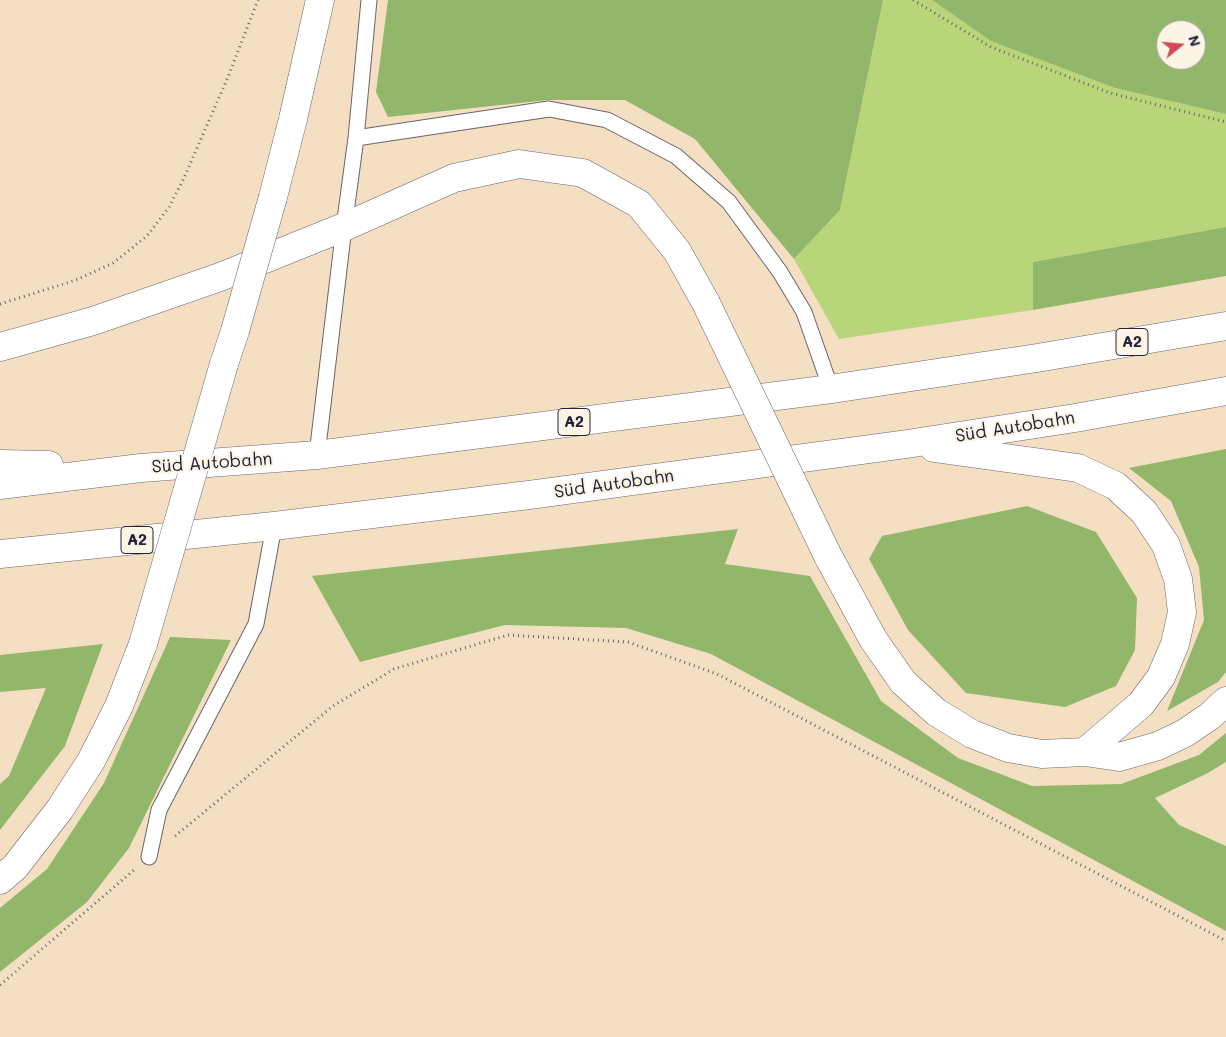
<!DOCTYPE html>
<html>
<head>
<meta charset="utf-8">
<style>
	body { margin:0 }
	#map { position:relative; width:1226px; height:1037px; overflow:hidden; background:#f5dfc3; font-family:Mali,sans-serif }
	canvas { display:block }
	.north { position:absolute; left:1156px; top:20px; width:50px; height:50px; box-sizing:border-box; background:#fcf5e5; border:1px solid #a5a1a1; border-radius:50%; rotate:73deg; font-size:14px; font-weight:700; line-height:20px; text-align:center; color:#22223b }
	.north::after { content:''; display:block; margin:auto; width:18px; height:22px; background:#d1495b; clip-path:polygon(50% 0,100% 100%,50% 72%,0 100%) }
</style>
</head>
<body>
<div id="map">
<canvas width="1226" height="1037"></canvas>
<div class="north">N</div>
</div>
<script>
const ctx = document.querySelector('canvas').getContext('2d');
ctx.lineJoin = 'round';
function fill(path, color) { ctx.fillStyle = color; ctx.fill(path, 'evenodd'); }
const toPath = rows => new Path2D(rows.map(r => 'M' + r).join(''));
function strokePath(path, color, width, dash) { ctx.strokeStyle = color; ctx.lineWidth = width; ctx.lineCap = dash ? 'butt' : 'round'; ctx.setLineDash(dash || []); ctx.stroke(path); }
function label(font, color, halo, rows, align = 'center') {
  ctx.font = font + ' Mali,sans-serif'; ctx.lineWidth = 4.5; ctx.setLineDash([]); ctx.textBaseline = 'middle'; ctx.strokeStyle = halo; ctx.fillStyle = color; for (const [text, x, y, turn = 0] of rows) {
    ctx.save(); ctx.translate(x, y); ctx.rotate((+turn || 0) * Math.PI / 180); ctx.textAlign = isNaN(turn) ? turn : align; if (halo) ctx.strokeText(text, 0, 0); ctx.fillText(text, 0, 0); ctx.restore();
  }
}
const green = toPath([
	[883,0,932,0,992,41,1115,88,1226,114,1226,227,1033,262,1033,310,839,339,794,259,840,210]
]);
const forest = toPath([
	[388,0,883,0,840,210,794,259,695,139,625,100,548,100,388,117,376,92],
	[932,0,1226,0,1226,114,1115,88,991,41],
	[1166,30,1196,30,1196,60,1166,60],
	[1226,227,1226,276,1033,310,1033,262],
	[1226,449,1226,672,1218,682,1167,711,1204,620,1199,567,1171,501,1129,468],
	[1027,506,1096,532,1137,598,1135,650,1116,686,1065,707,966,693,908,630,869,559,882,536],
	[738,529,725,564,810,576,881,701,958,758,1032,786,1121,784,1199,755,1226,733,1226,762,1206,774,1155,798,1179,825,1226,846,1226,931,711,654,626,628,505,625,360,662,312,576],
	[170,637,231,640,129,848,87,902,0,972,0,908,47,869,104,783],
	[103,644,65,746,0,830,0,784,9,776,46,688,0,692,0,655]
]);
const path = toPath([
	[913,0,991,47,1110,93,1226,122],
	[0,304,76,280,113,263,147,236,169,207,184,178,228,77,258,0],
	[175,836,333,706,394,669,508,635,628,642,717,674,1226,941],
	[0,985,134,870]
]);
const service = toPath([
	[356,138,549,109,607,120,676,156,729,202,780,272,804,312,831,389],
	[317,455,344,227,356,138,369,0],
	[149,857,159,810,256,624,274,526]
]);
const tertiary = toPath([
	[273,197,293,119,320,0],
	[224,364,235,331],
	[0,880,15,867,60,809,91,761,119,706,143,644]
]);
const motorway = toPath([
	[0,347,93,321,220,277,344,227,454,178,519,164,583,173,639,204,677,251,706,303],
	[934,448,1078,468,1116,486,1144,512,1166,545,1178,579,1182,612,1175,644,1161,677,1141,704,1085,752],
	[0,464,49,465],
	[0,485,141,468,317,455,831,389,1037,358,1226,326],
	[0,554,274,526,529,495,907,444,1075,418,1226,391],
	[828,556,873,639,903,682,936,712,972,734,1008,748,1042,754,1085,752,1119,757,1158,746,1185,733,1210,716,1226,701]
]);
const tertiaryBridge = toPath([
	[235,331,273,197],
	[143,644,224,364]
]);
const motorwayBridge = toPath([
	[706,303,828,556]
]);
const shields = [
	[1132,342,32],
	[574,422,32],
	[137,540,32]
];
const shieldNames = [
	["A2",1132,342],
	["A2",574,422],
	["A2",137,540]
];
const streetNames = [
	["Süd Autobahn",1015,427,-9],
	["Süd Autobahn",212,463,-4],
	["Süd Autobahn",614,484,-8]
];
fill(green, '#b9d57a');
fill(forest, '#92b66a');
strokePath(service, '#6c646b', 17);
strokePath(tertiary, '#6c646b', 29);
strokePath(motorway, '#6c646b', 29);
strokePath(path, '#6c646b', 3, [1, 4]);
strokePath(service, '#fff', 15);
strokePath(tertiary, '#fff', 28);
strokePath(motorway, '#fff', 28);
strokePath(tertiaryBridge, '#6c646b', 29, []);
strokePath(motorwayBridge, '#6c646b', 29, []);
strokePath(tertiaryBridge, '#fff', 28);
strokePath(motorwayBridge, '#fff', 28);
for (const [x, y, w] of shields) { const box = new Path2D(); box.roundRect(x - w / 2, y - 13.5, w, 27, 4); ctx.fillStyle = '#fcf5e5'; ctx.fill(box); strokePath(box, '#22223b', 1); }
label('bold 16px', '#22223b', null, shieldNames);
label('18px', '#22223b', '#fcf5e5', streetNames);
</script>
</body>
</html>
